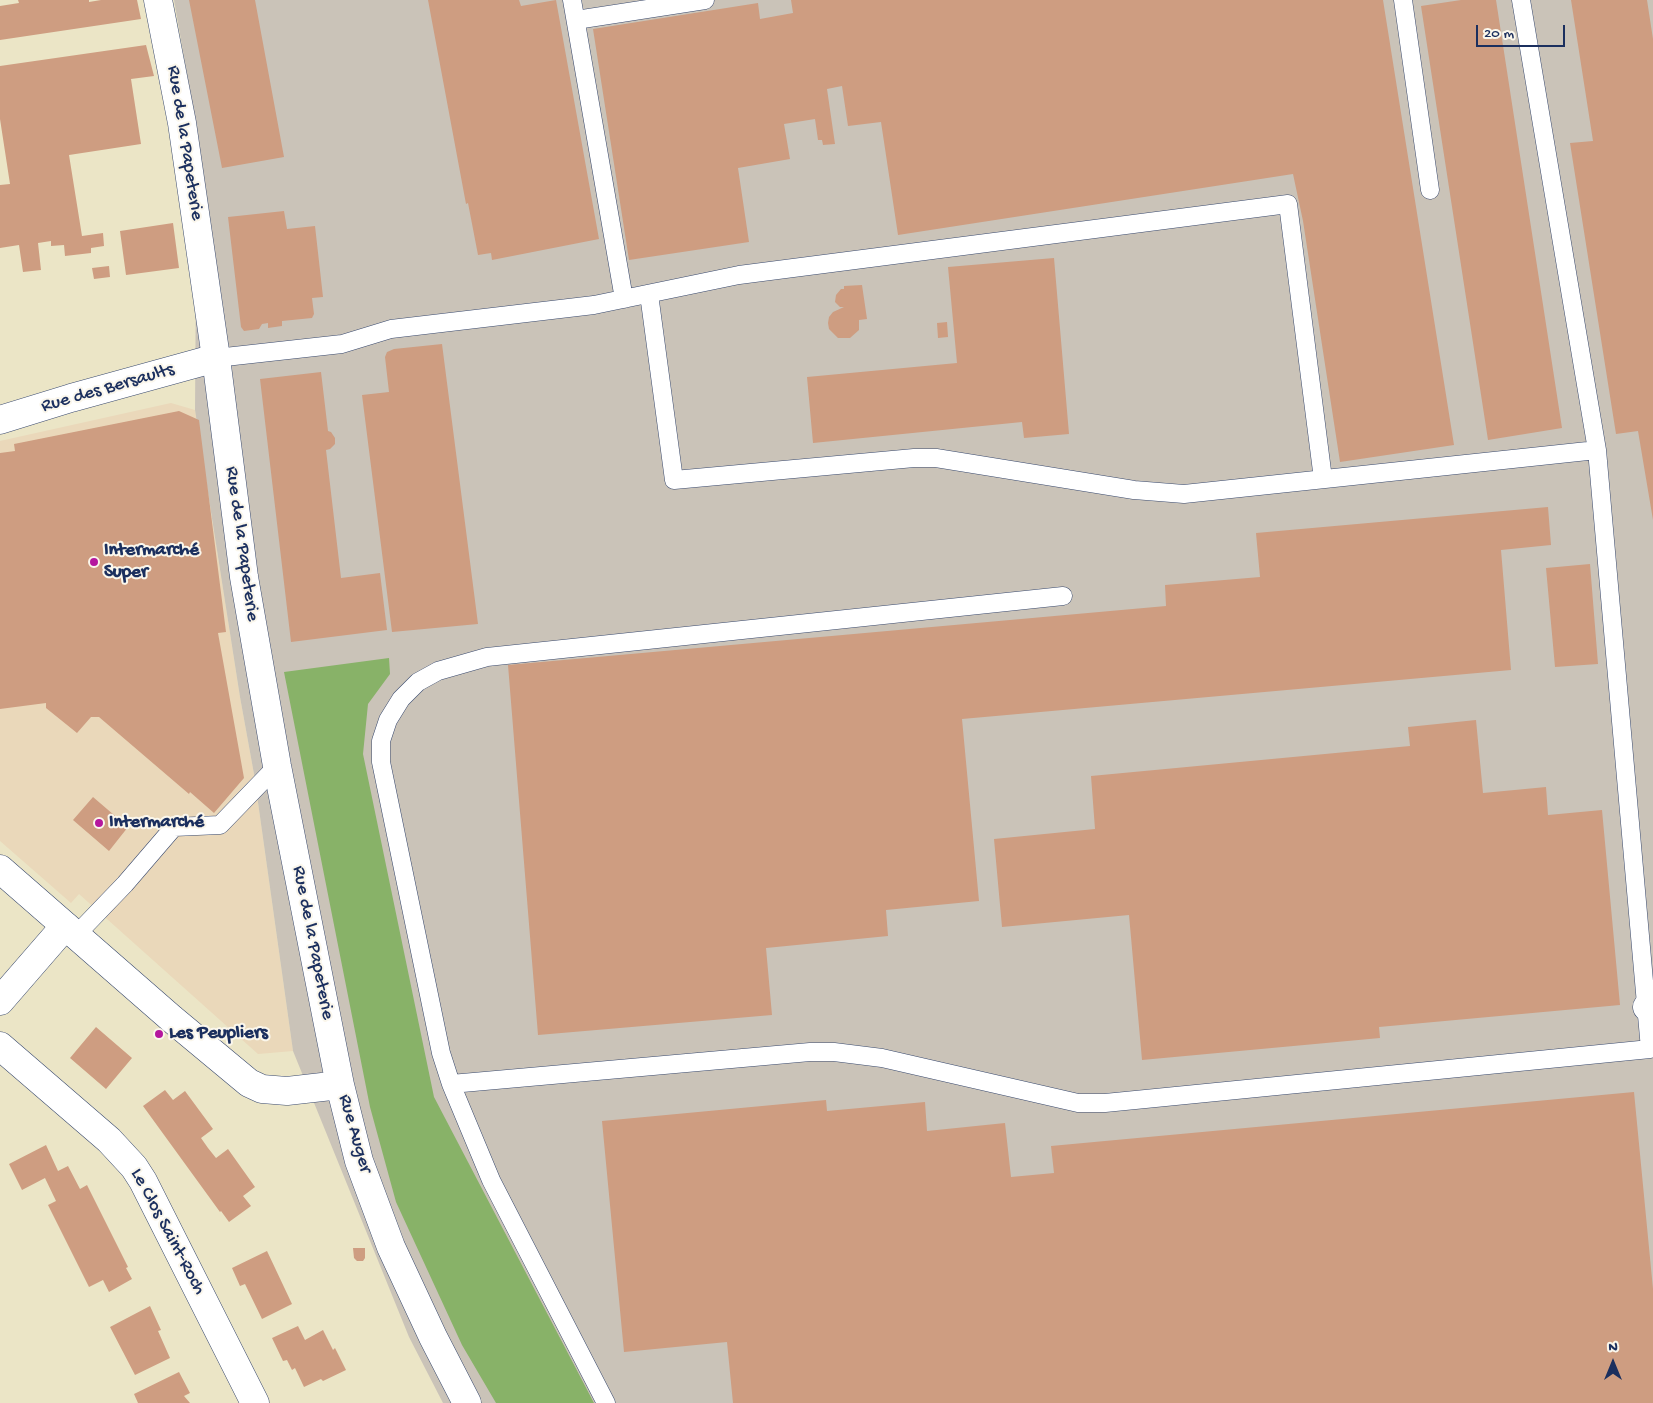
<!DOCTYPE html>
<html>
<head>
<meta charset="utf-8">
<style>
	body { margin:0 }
	#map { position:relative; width:1653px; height:1403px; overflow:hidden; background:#ebe5c6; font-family:"Gochi Hand",sans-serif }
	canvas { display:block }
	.north { position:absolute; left:1588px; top:1338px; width:50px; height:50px; -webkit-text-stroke:4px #fbf7ec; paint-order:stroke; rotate:0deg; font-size:14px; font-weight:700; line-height:20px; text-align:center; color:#1b2f5e }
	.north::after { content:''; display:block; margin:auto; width:18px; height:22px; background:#1b2f5e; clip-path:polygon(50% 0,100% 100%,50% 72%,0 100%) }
	.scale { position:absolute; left:1476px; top:25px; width:89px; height:22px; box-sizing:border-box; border:2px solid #1b2f5e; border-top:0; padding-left:6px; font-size:15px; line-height:18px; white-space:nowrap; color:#1b2f5e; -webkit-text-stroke:4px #fbf7ec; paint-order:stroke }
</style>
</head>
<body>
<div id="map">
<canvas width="1653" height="1403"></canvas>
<div class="north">N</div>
<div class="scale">20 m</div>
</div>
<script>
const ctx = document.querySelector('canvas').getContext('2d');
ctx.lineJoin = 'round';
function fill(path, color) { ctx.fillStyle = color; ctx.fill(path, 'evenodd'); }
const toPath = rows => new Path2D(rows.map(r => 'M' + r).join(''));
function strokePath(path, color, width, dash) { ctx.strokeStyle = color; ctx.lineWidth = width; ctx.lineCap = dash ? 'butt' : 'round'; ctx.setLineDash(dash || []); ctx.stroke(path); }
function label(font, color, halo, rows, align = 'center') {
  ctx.font = font + ' "Gochi Hand",sans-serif'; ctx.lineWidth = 4; ctx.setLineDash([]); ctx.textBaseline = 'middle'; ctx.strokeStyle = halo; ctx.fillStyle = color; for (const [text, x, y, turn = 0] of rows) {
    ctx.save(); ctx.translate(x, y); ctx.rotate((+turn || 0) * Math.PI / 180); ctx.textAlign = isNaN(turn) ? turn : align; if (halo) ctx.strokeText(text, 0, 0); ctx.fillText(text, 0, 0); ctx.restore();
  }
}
const built = toPath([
	[171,403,195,410,240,697,254,774,293,1051,258,1054,79,894,71,903,0,841,0,441]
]);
const industrial = toPath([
	[174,0,1653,0,1653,1403,443,1403,409,1337,293,1051,254,774,240,697,195,410,197,131]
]);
const forest = toPath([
	[389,658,390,674,368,704,363,754,434,1097,594,1403,496,1403,462,1345,396,1202,370,1107,284,672]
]);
const building = toPath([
	[18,0,89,0,89,2,101,0,137,0,141,19,0,40,0,6,19,3],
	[189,0,255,0,284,157,222,168],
	[428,0,519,0,521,6,556,0,599,239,492,260,491,253,478,255,468,203,466,204],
	[791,0,1383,0,1454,445,1340,462,1303,221,1293,174,898,235,881,122,848,126,842,86,827,89,835,144,823,145,822,140,818,140,815,119,784,124,790,159,738,168,749,242,629,260,593,29,758,3,760,19,793,13],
	[1461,0,1496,0,1562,428,1488,440,1421,6],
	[1571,0,1647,0,1653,39,1653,520,1638,431,1616,434,1570,143,1593,141],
	[146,45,154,76,131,79,141,144,69,155,82,236,103,233,104,246,91,248,91,253,65,256,64,245,51,246,51,241,38,243,41,270,23,272,19,245,0,248,0,185,10,184,0,119,0,66],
	[284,211,287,229,315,226,323,297,312,298,314,314,312,318,282,321,282,326,268,328,268,323,262,324,259,329,244,331,241,327,228,217],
	[173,223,179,268,126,275,120,231],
	[1054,258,1069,434,1024,438,1022,422,813,443,807,377,957,363,948,267],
	[109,266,110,277,94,279,92,268],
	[862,285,867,319,859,320,859,330,850,338,838,338,829,329,828,323,829,317,833,312,844,307,840,307,835,302,836,295,841,289,844,289,844,286],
	[947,322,948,337,938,338,937,323],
	[442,344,478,624,392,632,362,395,389,392,385,357,387,352,394,349],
	[321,372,328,431,331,432,335,438,335,444,330,449,326,450,341,578,380,573,387,630,291,642,260,379],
	[179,411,199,420,226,632,218,633,244,778,214,813,190,792,189,794,99,717,91,717,77,733,46,708,46,703,0,709,0,453,15,451,14,444],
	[1548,507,1551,545,1501,550,1511,670,962,719,979,901,886,910,888,936,766,948,772,1015,538,1035,508,665,1166,606,1165,585,1260,577,1256,533],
	[1590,564,1598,664,1555,667,1546,568],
	[1476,720,1483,793,1546,787,1548,815,1602,810,1620,1005,1379,1027,1380,1038,1142,1060,1129,915,1002,927,994,839,1095,829,1091,776,1410,746,1408,727],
	[93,797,128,827,109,851,73,820],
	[96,1027,132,1058,106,1089,70,1058],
	[165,1090,173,1100,185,1091,213,1129,201,1138,208,1148,216,1158,228,1149,255,1187,243,1196,251,1206,229,1222,221,1211,220,1212,143,1106],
	[1634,1092,1653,1289,1653,1403,733,1403,727,1342,624,1352,602,1121,826,1100,827,1111,925,1102,927,1131,1005,1123,1011,1177,1054,1173,1051,1146],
	[46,1145,58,1171,68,1166,80,1189,87,1185,128,1267,126,1268,132,1279,109,1292,103,1280,89,1287,48,1205,56,1201,45,1178,22,1190,9,1164],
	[353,1248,365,1248,365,1258,363,1261,357,1261,354,1258],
	[267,1251,292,1304,262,1319,245,1284,240,1286,232,1268],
	[150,1306,161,1330,158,1331,170,1358,135,1375,110,1327],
	[298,1326,305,1340,323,1330,333,1350,335,1348,346,1370,323,1381,321,1379,304,1387,295,1368,292,1370,287,1360,283,1361,272,1338],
	[179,1372,190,1393,184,1396,190,1403,138,1403,134,1394]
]);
const lane = toPath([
	[572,0,624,299],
	[1403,0,1430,190],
	[576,20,705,0],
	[649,294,674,480,914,458,936,458,1134,490,1184,494,1597,450],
	[216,358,342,344,391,329,594,305,739,275,1288,204,1323,479],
	[76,935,125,884,174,827,220,825,277,766],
	[451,1084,810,1052,834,1052,882,1058,1078,1103,1105,1103,1650,1049,1597,450,1521,0],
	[606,1403,491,1180,451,1084,441,1053,381,762,381,741,388,720,401,699,418,682,438,671,487,657,1063,596]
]);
const street = toPath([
	[0,420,71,398,216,358],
	[0,1001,65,926],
	[1647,1007,1653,1006],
	[0,1046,109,1140,134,1167,143,1181,255,1403]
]);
const secondary = toPath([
	[158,0,182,123,216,358,244,577,277,766,340,1085,359,1161,391,1247,433,1337,467,1403],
	[0,869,172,1019,249,1083,262,1089,287,1091,340,1085]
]);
const markers = [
	[94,562,5,"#b5179e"],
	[99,823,5,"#b5179e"],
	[159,1034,5,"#b5179e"]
];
const streetNames = [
	["Rue de la Papeterie",184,143,81],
	["Rue des Bersaults",108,389,-16],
	["Rue de la Papeterie",241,544,82],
	["Rue de la Papeterie",312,943,79],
	["Rue Auger",354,1134,74],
	["Le Clos Saint-Roch",167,1232,62]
];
const poiNames = [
	["Intermarché",104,551],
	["Super",104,573],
	["Intermarché",109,823],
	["Les Peupliers",169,1034]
];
fill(built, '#ead8ba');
fill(industrial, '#cac3b8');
fill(forest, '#88b268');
fill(building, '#ce9d81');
strokePath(lane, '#3a4a6e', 19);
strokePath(street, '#3a4a6e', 29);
strokePath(secondary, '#3a4a6e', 29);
strokePath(lane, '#fff', 18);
strokePath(street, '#fff', 28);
strokePath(secondary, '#fff', 28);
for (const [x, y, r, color] of markers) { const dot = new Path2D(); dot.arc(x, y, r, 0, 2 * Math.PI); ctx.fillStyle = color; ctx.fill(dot); strokePath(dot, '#fbf7ec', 2); }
label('19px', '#1b2f5e', '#fbf7ec', streetNames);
label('bold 19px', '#1b2f5e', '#fbf7ec', poiNames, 'left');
</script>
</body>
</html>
